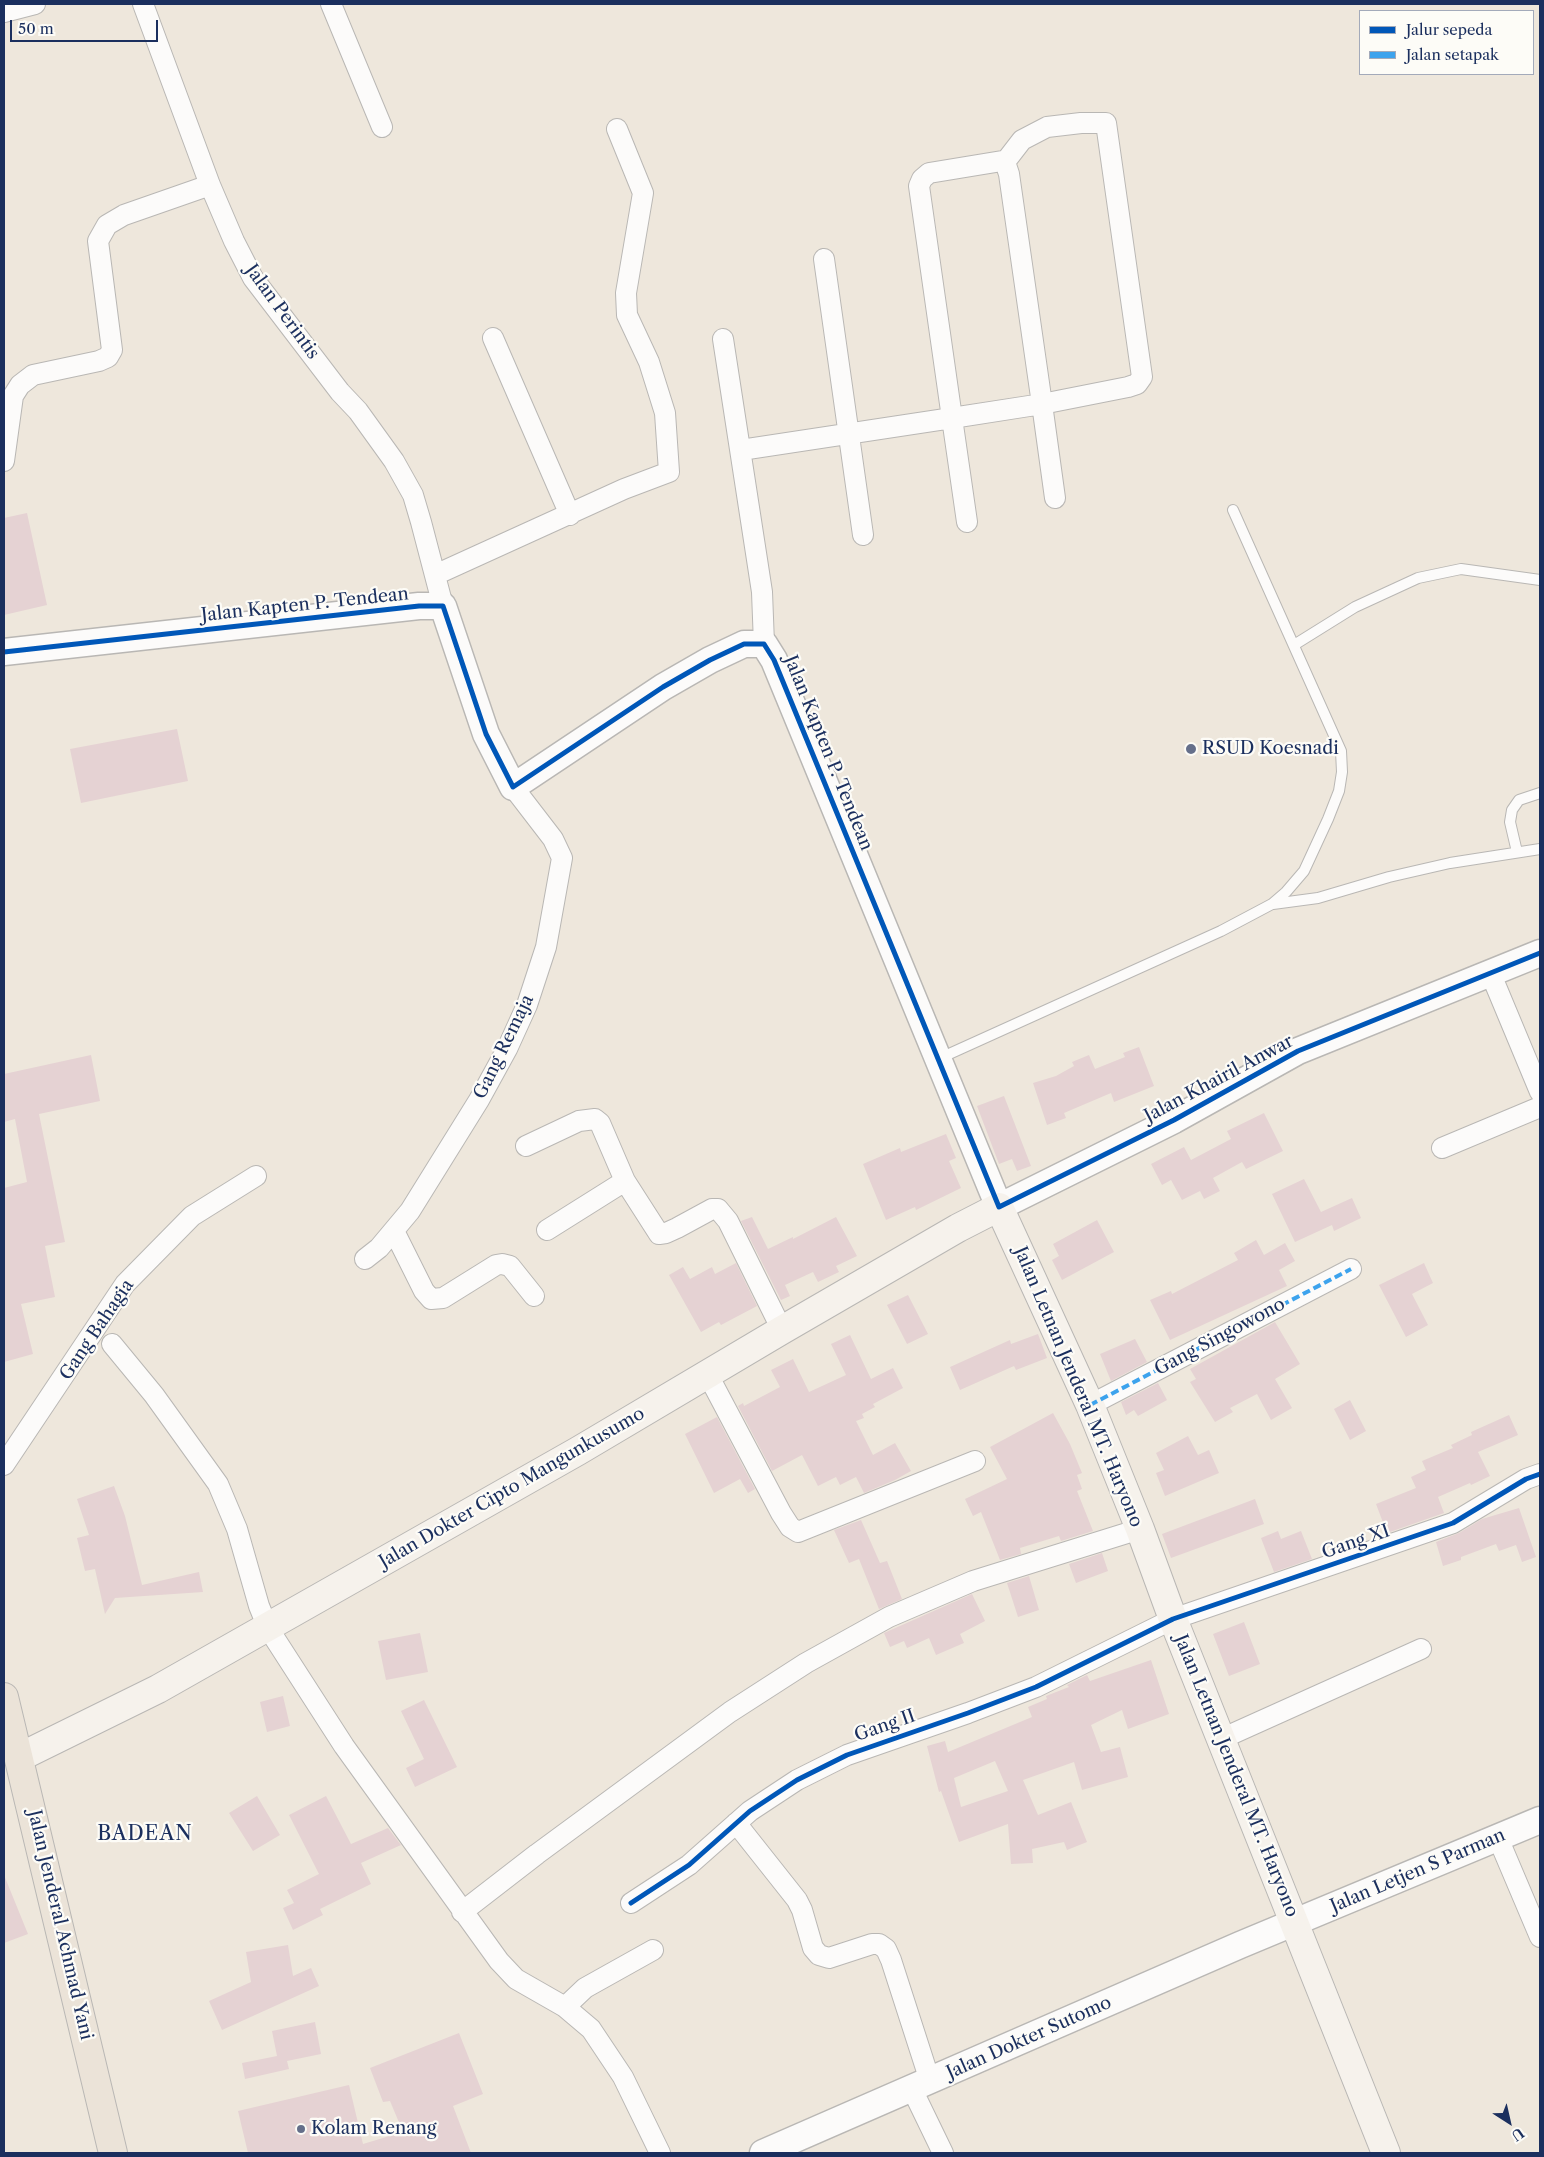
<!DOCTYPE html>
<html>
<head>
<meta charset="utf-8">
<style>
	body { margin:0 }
	#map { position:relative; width:1544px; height:2157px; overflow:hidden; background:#eee7dc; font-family:"Libre Caslon Text",serif }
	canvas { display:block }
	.frame { position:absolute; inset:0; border:5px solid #1b2f5e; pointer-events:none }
	.legend { position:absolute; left:1359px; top:10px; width:175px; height:65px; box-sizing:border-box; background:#fdfcf7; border:1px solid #a3aaba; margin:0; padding:6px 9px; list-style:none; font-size:15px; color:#1b2f5e }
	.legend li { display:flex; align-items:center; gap:10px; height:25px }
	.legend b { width:25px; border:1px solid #a3aaba }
	.north { position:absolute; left:1484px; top:2097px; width:50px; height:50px; -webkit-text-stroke:4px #fdfcf7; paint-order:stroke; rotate:145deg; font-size:14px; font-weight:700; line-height:20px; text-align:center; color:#1b2f5e }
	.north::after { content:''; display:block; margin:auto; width:18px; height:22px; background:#1b2f5e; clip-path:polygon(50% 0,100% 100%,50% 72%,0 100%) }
	.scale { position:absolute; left:10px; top:20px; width:148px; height:22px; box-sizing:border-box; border:2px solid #1b2f5e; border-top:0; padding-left:6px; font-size:15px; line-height:18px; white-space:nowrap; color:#1b2f5e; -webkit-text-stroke:4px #fdfcf7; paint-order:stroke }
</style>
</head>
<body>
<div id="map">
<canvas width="1544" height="2157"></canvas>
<div class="frame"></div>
<ul class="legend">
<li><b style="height:6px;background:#0057b8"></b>Jalur sepeda</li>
<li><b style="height:6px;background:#3da3ed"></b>Jalan setapak</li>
</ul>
<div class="north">U</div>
<div class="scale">50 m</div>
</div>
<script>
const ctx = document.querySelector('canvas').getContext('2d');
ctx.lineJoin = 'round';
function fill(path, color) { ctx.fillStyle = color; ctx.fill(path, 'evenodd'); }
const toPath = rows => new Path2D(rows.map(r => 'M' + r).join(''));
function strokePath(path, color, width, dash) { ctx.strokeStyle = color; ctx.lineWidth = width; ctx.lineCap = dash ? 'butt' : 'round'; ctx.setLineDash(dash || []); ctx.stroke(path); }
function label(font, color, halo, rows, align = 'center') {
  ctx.font = font + ' "Libre Caslon Text",serif'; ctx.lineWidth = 4.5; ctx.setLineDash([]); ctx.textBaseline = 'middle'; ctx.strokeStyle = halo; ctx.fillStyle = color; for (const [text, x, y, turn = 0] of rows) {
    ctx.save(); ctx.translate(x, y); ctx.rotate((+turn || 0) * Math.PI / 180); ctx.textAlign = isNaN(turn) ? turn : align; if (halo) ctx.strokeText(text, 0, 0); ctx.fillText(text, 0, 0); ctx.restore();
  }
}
const building = toPath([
	[27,513,47,605,4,615,4,518],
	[177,729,188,781,81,803,70,749],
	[1139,1047,1154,1086,1114,1102,1111,1093,1064,1113,1066,1118,1047,1125,1033,1083,1056,1076,1074,1066,1072,1062,1089,1055,1095,1069,1125,1057,1123,1053],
	[91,1055,100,1101,39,1114,65,1242,45,1246,55,1297,21,1304,33,1354,4,1362,4,1188,27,1182,15,1119,4,1122,4,1074],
	[1004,1096,1031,1166,1017,1171,1012,1159,999,1164,977,1106],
	[1264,1113,1283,1151,1246,1169,1242,1162,1213,1178,1220,1191,1204,1199,1200,1191,1182,1200,1171,1180,1162,1185,1151,1164,1184,1147,1191,1160,1231,1139,1227,1131],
	[946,1134,956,1158,949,1161,961,1188,916,1210,915,1207,886,1220,863,1164,900,1148,901,1152],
	[1304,1179,1321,1212,1352,1198,1361,1218,1334,1231,1332,1225,1295,1242,1272,1194],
	[752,1217,768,1249,793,1237,793,1239,836,1217,857,1256,836,1266,839,1272,818,1282,813,1272,785,1285,790,1296,781,1300,741,1221],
	[1097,1220,1114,1252,1062,1280,1052,1260,1059,1256,1053,1244],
	[1256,1240,1264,1255,1285,1243,1295,1261,1279,1270,1287,1286,1170,1340,1150,1300,1171,1291,1172,1294,1238,1260,1234,1253],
	[736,1263,757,1306,721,1325,719,1322,701,1332,669,1275,683,1267,690,1279,712,1267,715,1274],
	[1424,1263,1433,1283,1412,1294,1428,1325,1406,1337,1379,1285],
	[908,1295,928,1334,907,1344,887,1305],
	[1275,1322,1300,1364,1275,1379,1292,1408,1271,1420,1257,1394,1230,1408,1233,1412,1215,1422,1190,1382,1196,1379,1190,1369],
	[1038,1334,1047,1358,1016,1370,1014,1366,960,1390,950,1367,1010,1340,1011,1344],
	[850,1335,871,1379,893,1368,903,1388,873,1404,875,1407,862,1414,864,1418,856,1421,873,1455,895,1443,911,1471,895,1480,864,1493,856,1477,840,1485,836,1477,818,1486,802,1455,772,1471,738,1406,743,1403,744,1406,780,1387,771,1370,793,1359,809,1392,846,1375,831,1344],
	[1135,1339,1147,1362,1111,1381,1100,1354],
	[1158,1383,1167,1400,1138,1416,1134,1410,1126,1415,1121,1402],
	[1350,1400,1366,1431,1350,1440,1334,1409],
	[1053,1413,1070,1444,1082,1473,1077,1475,1082,1489,1077,1491,1093,1531,1061,1541,1059,1536,1020,1548,1021,1554,1000,1560,981,1512,973,1516,965,1499,1007,1479,990,1447],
	[1509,1415,1518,1435,1478,1452,1490,1476,1471,1485,1470,1483,1438,1497,1444,1513,1387,1533,1376,1504,1416,1488,1411,1477,1426,1470,1422,1461,1453,1448,1451,1445,1472,1435,1471,1432],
	[717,1417,755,1489,748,1493,740,1479,714,1493,685,1434],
	[1188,1436,1198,1455,1209,1450,1219,1473,1165,1496,1156,1473,1164,1470,1156,1453],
	[114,1486,125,1516,142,1585,199,1572,203,1592,115,1598,105,1614,95,1569,85,1571,77,1538,89,1535,77,1499],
	[1255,1499,1264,1524,1171,1558,1162,1534],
	[1519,1508,1536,1557,1522,1562,1516,1545,1499,1551,1496,1544,1461,1557,1461,1560,1443,1566,1436,1542,1459,1533,1482,1519],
	[861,1520,880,1563,887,1561,902,1599,879,1609,859,1559,849,1563,834,1530],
	[1278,1531,1281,1539,1301,1531,1312,1559,1274,1572,1261,1538],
	[1102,1553,1108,1571,1076,1583,1069,1564],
	[1029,1576,1039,1610,1018,1617,1007,1583],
	[972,1594,985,1621,960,1634,964,1643,936,1655,929,1638,907,1648,904,1641,890,1647,884,1633],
	[1244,1622,1260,1664,1229,1676,1213,1634],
	[420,1633,428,1672,386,1680,378,1641],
	[1151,1660,1169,1714,1128,1729,1122,1710,1091,1725,1101,1752,1120,1747,1128,1777,1082,1790,1074,1762,1023,1780,1038,1815,1071,1802,1087,1842,1067,1850,1064,1842,1032,1849,1033,1863,1011,1864,1008,1824,959,1842,941,1791,939,1792,927,1746,945,1741,948,1752,1032,1717,1028,1707,1047,1699,1046,1696,1069,1687,1067,1685,1087,1675,1090,1681],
	[995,1761,1008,1791,961,1807,954,1778],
	[283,1696,290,1726,267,1732,260,1702],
	[424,1700,457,1767,415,1787,406,1768,424,1759,401,1711],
	[257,1796,280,1835,253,1851,229,1813],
	[326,1796,351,1844,388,1828,401,1845,361,1863,371,1884,320,1909,323,1915,293,1930,283,1908,294,1903,287,1890,319,1874,289,1815],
	[4,1875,28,1934,4,1943],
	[288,1945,293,1976,311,1968,319,1986,222,2030,209,2001,251,1982,246,1952],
	[315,2022,321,2054,287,2061,289,2069,245,2079,242,2063,277,2056,272,2031],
	[459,2033,483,2094,453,2106,471,2153,248,2153,238,2111,349,2085,363,2144,403,2132,390,2101,383,2102,370,2068]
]);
const service = toPath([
	[1294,645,1355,607,1418,578,1461,569,1540,580],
	[1517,852,1510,822,1512,810,1519,800,1540,793],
	[1273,904,1318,898,1389,877,1450,863,1540,849],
	[938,1059,1221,931,1272,904,1286,892,1304,871,1328,819,1339,791,1342,772,1341,751,1233,510]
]);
const minor = toPath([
	[143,4,210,185,234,241,253,278,340,392,358,411,394,461,413,495,421,522,443,606],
	[331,4,382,127],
	[4,12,35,4],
	[1005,162,1022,140,1047,127,1081,123,1106,123,1142,377,1137,384,1128,387,1042,404,1055,498],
	[824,259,863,535],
	[493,338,570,515],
	[723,339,762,592,764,644],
	[741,450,952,418,1042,404,1009,174,1005,162,1002,161,929,173,922,179,919,186,952,418,967,522],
	[4,461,13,396,20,385,33,375,99,361,108,357,112,350,98,241,107,225,124,215,210,185],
	[435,575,624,489,669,472,665,413,649,362,627,315,626,293,643,193,617,129],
	[1490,972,1540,1092],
	[526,1146,579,1121,595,1119,600,1123,625,1181],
	[1442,1148,1540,1107],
	[547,1230,625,1181,659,1234,666,1233,677,1228,712,1209,718,1209,728,1221,782,1330],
	[394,1231,424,1291,431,1299,443,1298,496,1265,502,1264,510,1266,534,1296],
	[365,1259,379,1248,410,1211,479,1100,507,1049,527,1005,546,947,562,858,553,839,513,787],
	[112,1344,154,1395,218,1484,237,1529,259,1606,268,1628,344,1746,499,1961,516,1979,565,2007,591,2029,623,2077,660,2153],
	[708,1375,781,1513,790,1527,798,1532,975,1461],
	[1090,1405,1351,1269],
	[4,1465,125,1284,192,1216,256,1176],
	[1221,1739,1421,1649],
	[736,1823,797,1900,802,1910,813,1948,819,1955,829,1958,872,1944,879,1944,886,1949,891,1960,930,2081],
	[1498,1838,1540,1937],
	[631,1903,689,1865,750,1811,797,1780,847,1755,968,1713,1036,1687,1173,1619,1453,1523,1526,1479,1540,1474],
	[462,1912,537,1854,730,1712,806,1663,889,1617,973,1581,1140,1529],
	[565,2007,585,1988,653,1950],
	[912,2089,943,2153]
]);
const tertiary = toPath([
	[4,652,419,606,443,606,486,734,513,787,663,687,710,660,744,644,764,644,774,660,999,1207,1174,1120,1298,1051,1540,953],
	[763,2153,1240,1945,1540,1820]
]);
const secondary = toPath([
	[20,1757,158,1689,578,1451,782,1330,958,1228,999,1207,1090,1405,1140,1529,1173,1619,1386,2153]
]);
const primary = toPath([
	[4,1697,113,2153]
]);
const quiet = toPath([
	[1090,1405,1351,1269]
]);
const cycleway = toPath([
	[4,652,419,606,443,606,486,734,513,787,663,687,710,660,744,644,764,644,774,660,999,1207,1174,1120,1298,1051,1540,953],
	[631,1903,689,1865,750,1811,797,1780,847,1755,968,1713,1036,1687,1173,1619,1453,1523,1526,1479,1540,1474]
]);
const markers = [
	[1191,749,6,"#656f8a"],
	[301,2129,5,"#656f8a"]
];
const streetNames = [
	["Jalan Perintis",282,312,54],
	["Jalan Kapten P. Tendean",305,605,-6],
	["Jalan Kapten P. Tendean",828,753,68],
	["Gang Remaja",504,1047,-64],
	["Jalan Khairil Anwar",1219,1079,-28],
	["Gang Bahagia",97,1330,-56],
	["Gang Singowono",1220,1337,-28],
	["Jalan Letnan Jenderal MT. Haryono",1078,1387,67],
	["Jalan Dokter Cipto Mangunkusumo",512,1488,-30],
	["Gang XI",1356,1542,-19],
	["Gang II",885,1726,-19],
	["Jalan Letnan Jenderal MT. Haryono",1236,1776,68],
	["Jalan Letjen S Parman",1418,1871,-23],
	["Jalan Jenderal Achmad Yani",60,1925,77],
	["Jalan Dokter Sutomo",1029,2038,-24]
];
const poiNames = [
	["RSUD Koesnadi",1202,749],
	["Kolam Renang",311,2129]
];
const quarterNames = [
	["BADEAN",145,1834]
];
fill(building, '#e5d2d3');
strokePath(service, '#b9b7b4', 12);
strokePath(minor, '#b9b7b4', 22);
strokePath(tertiary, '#b9b7b4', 29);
strokePath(secondary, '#b9b7b4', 30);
strokePath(primary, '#b9b7b4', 30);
strokePath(service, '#fcfbfa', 10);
strokePath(minor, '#fcfbfa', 20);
strokePath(tertiary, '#fcfbfa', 26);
strokePath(secondary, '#f6f2ec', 28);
strokePath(primary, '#ebe3d8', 28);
strokePath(quiet, '#3da3ed', 4, [8, 4]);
strokePath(cycleway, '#0057b8', 5);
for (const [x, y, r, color] of markers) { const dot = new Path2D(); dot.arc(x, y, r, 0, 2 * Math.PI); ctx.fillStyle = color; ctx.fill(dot); strokePath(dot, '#fdfcf7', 2); }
label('18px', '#1b2f5e', '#fdfcf7', streetNames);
label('18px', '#1b2f5e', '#fdfcf7', poiNames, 'left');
ctx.letterSpacing = '1px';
label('20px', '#1b2f5e', '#fdfcf7', quarterNames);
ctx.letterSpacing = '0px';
</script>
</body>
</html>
